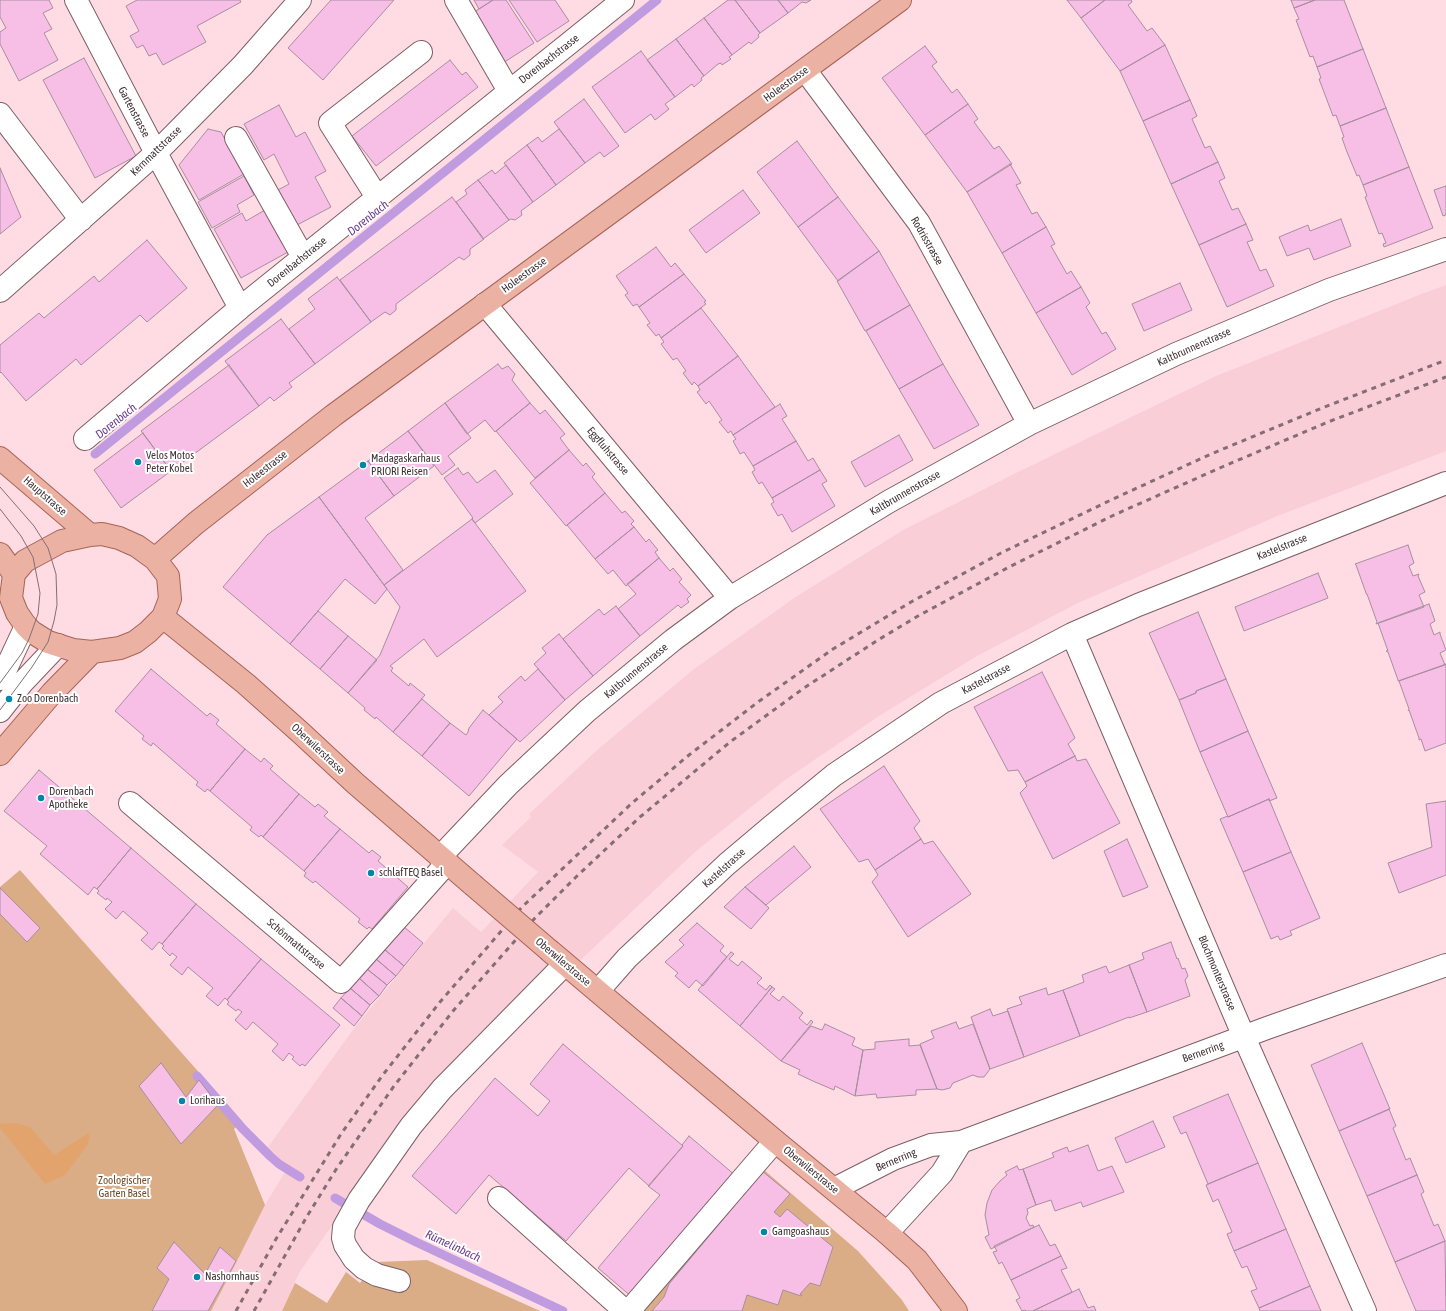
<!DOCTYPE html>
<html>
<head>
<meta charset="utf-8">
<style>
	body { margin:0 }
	canvas { display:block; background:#ffdce3 }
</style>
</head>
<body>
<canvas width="1446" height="1311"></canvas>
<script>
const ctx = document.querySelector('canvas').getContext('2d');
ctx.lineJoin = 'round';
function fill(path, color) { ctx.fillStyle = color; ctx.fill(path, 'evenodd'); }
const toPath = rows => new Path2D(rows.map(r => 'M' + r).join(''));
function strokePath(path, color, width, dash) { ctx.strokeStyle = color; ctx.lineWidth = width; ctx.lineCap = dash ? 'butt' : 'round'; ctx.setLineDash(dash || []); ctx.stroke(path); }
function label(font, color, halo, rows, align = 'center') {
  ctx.font = font + ' "Asap Condensed",sans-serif'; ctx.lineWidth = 4; ctx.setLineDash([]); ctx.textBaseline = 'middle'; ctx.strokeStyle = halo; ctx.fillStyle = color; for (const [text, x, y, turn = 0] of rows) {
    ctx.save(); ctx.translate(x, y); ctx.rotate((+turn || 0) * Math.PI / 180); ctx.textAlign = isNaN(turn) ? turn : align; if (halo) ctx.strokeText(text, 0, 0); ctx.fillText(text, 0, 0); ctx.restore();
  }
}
const built = toPath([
	[1446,285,1446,451,1275,517,1078,603,977,656,879,716,785,780,695,852,550,989,347,1201,337,1195,333,1201,344,1208,299,1273,282,1311,211,1311,239,1257,265,1205,285,1172,298,1180,302,1173,282,1161,268,1147,355,1027,453,908,481,932,538,872,502,845,531,817,529,814,596,751,694,669,797,596,905,529,1018,472,1216,376,1424,293]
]);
const green = toPath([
	[20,870,242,1121,234,1129,265,1205,239,1257,211,1311,0,1311,0,887],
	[764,1170,858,1251,902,1300,909,1311,638,1311],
	[427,1260,540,1311,282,1311,295,1283,327,1303,346,1272,360,1283,377,1262]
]);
const forest = toPath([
	[16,1123,30,1127,54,1155,90,1132,88,1144,65,1175,45,1184,0,1128,0,1124]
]);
const stream = toPath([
	[95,454,657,0],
	[197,1076,243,1129,270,1156,279,1164,300,1177],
	[335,1198,380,1224,416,1242,563,1311]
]);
const building = toPath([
	[0,0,49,0,53,8,43,13,52,29,44,33,58,60,19,81,0,44,0,32,6,28,0,17,0,0],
	[137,0,240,0,241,2,197,26,206,42,163,65,156,53,149,56,143,45,137,48,130,36,139,31,126,6,137,0],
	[331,0,394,0,323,80,288,48,331,0],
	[474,0,493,0,479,9,474,0],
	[493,0,506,0,534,43,503,63,471,14,493,0],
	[509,0,555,0,569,21,537,42,509,0],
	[728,0,735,0,760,33,758,35,759,37,751,44,749,42,732,55,704,18,728,0],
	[735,0,778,0,788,13,760,33,735,0],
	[778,0,811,0,806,3,802,2,788,13,778,0],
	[1067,0,1105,0,1081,18,1067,0],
	[1105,0,1131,0,1132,2,1128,5,1147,31,1152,28,1165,45,1120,71,1081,18,1105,0],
	[1291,0,1315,0,1294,8,1291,0],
	[1315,0,1344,0,1363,49,1317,67,1313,56,1310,57,1296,20,1299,19,1294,8,1315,0],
	[704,18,732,55,729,57,731,59,722,65,721,63,718,64,704,76,676,39,704,18],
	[676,39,704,76,701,78,702,80,694,87,692,84,675,97,647,60,676,39],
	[1165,45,1190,100,1143,121,1120,71,1165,45],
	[925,46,937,62,932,66,952,93,957,89,968,104,925,135,882,78,925,46],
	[1363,49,1386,108,1340,126,1336,115,1333,116,1319,79,1321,78,1317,67,1363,49],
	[641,51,675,97,665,104,669,109,659,117,655,120,651,114,625,133,592,87,641,51],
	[84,58,136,156,95,178,43,80,84,58],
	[450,60,462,75,466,72,478,87,376,166,352,136,450,60],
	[584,99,619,146,604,157,600,152,585,163,554,122,584,99],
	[1190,100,1197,116,1192,119,1205,148,1210,146,1218,162,1171,184,1143,121,1190,100],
	[968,104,978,119,974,122,994,149,999,146,1012,164,967,192,925,135,968,104],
	[279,105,296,137,305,132,326,171,315,177,331,207,297,225,278,190,289,184,274,154,264,160,244,124,279,105],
	[1386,108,1409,167,1363,185,1359,175,1357,176,1347,152,1342,138,1344,137,1340,126,1386,108],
	[208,129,221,132,244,174,199,200,179,165,208,129],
	[559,129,585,163,556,185,527,145,538,137,542,142,559,129],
	[797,141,838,197,798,227,757,172,797,141],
	[527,145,556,185,533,202,504,163,527,145],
	[1218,162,1225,178,1219,181,1232,210,1238,208,1246,224,1199,245,1171,184,1218,162],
	[1010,164,1021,183,1016,185,1032,214,1037,212,1046,227,1002,253,967,192,1010,164],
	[506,165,533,202,521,211,522,215,515,220,511,219,509,220,478,180,492,170,495,174,506,165],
	[1409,167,1433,228,1384,247,1383,244,1386,243,1382,233,1379,234,1365,197,1367,196,1363,185,1409,167],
	[0,168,21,217,0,234,0,168],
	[244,176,254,195,237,205,240,212,212,228,198,202,244,176],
	[478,180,509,220,483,239,456,202,467,194,465,190,478,180],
	[1446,186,1446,215,1443,216,1434,190,1446,186],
	[743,190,760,213,706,253,689,230,743,190],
	[452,197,484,239,470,249,470,255,464,260,459,257,396,304,396,310,390,315,385,312,371,322,340,280,452,197],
	[838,197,879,251,838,281,798,227,838,197],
	[265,210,288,252,241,278,214,229,242,213,246,221,265,210],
	[1341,219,1351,246,1314,260,1309,248,1287,256,1279,237,1308,225,1310,231,1341,219],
	[1246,224,1253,240,1247,242,1260,271,1266,269,1274,286,1227,307,1199,245,1246,224],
	[1046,227,1055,244,1051,246,1067,274,1071,271,1081,287,1036,313,1002,253,1046,227],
	[147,240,187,288,147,322,140,315,81,365,76,359,26,401,1,372,0,373,0,345,39,313,44,318,94,276,99,282,147,240],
	[656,247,671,267,675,263,684,274,639,307,637,304,633,306,625,295,628,293,616,276,656,247],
	[879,251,910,305,865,331,837,281,879,251],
	[684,274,706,301,704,302,706,304,661,338,659,334,656,336,647,325,650,323,639,307,684,274],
	[337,277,371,322,315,364,289,329,315,309,308,299,337,277],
	[1180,283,1192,310,1144,331,1132,304,1180,283],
	[1081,287,1090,303,1086,307,1102,334,1106,332,1116,349,1072,375,1036,313,1081,287],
	[910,305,943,364,899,389,866,331,910,305],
	[701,308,738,356,698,386,694,382,692,385,683,373,686,371,677,358,673,360,661,344,664,342,661,338,701,308],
	[281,319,315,364,289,383,292,387,274,401,270,397,259,406,225,361,281,319],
	[738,356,775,407,733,435,731,431,728,433,719,422,722,420,709,401,706,404,697,392,700,390,698,386,738,356],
	[498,364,502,369,508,366,515,374,512,380,530,403,495,432,485,420,467,434,445,403,498,364],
	[943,364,979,425,934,449,899,389,943,364],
	[229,365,259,406,171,471,141,431,229,365],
	[445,403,471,438,448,456,455,465,442,475,408,431,445,403],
	[530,403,540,414,545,410,565,434,560,438,569,450,535,478,496,431,530,403],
	[780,404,787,416,782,419,796,441,753,466,744,452,740,454,738,450,733,441,736,439,733,435,780,404],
	[408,431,434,466,394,496,368,461,408,431],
	[143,433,171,471,121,508,94,470,143,433],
	[899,435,913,460,865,487,851,462,899,435],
	[796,441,808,461,813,458,820,470,772,498,762,482,759,484,757,481,752,472,755,470,753,466,796,441],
	[569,450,583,466,586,463,595,474,592,477,605,493,566,526,530,483,569,450],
	[368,461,394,496,365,518,403,570,384,585,319,497,368,461],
	[458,468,463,475,468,472,477,483,495,470,513,494,475,523,472,519,473,518,444,478,458,468],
	[820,470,827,481,822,484,835,506,792,532,782,514,778,516,771,504,774,502,772,498,820,470],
	[605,493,622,513,625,511,634,521,631,524,634,527,595,559,567,525,605,493],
	[319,497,387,589,375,604,345,579,290,644,223,587,267,535,319,497],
	[472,519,526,591,437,657,424,639,390,666,393,668,391,671,409,686,410,683,425,695,393,732,376,717,375,719,364,710,365,708,348,693,380,655,400,607,384,585,472,519],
	[634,527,646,542,649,539,658,550,655,552,659,558,626,586,613,570,608,574,595,559,634,527],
	[1408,545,1414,563,1409,566,1413,576,1419,574,1418,576,1425,592,1419,595,1424,607,1376,624,1377,622,1367,594,1366,594,1366,593,1356,565,1355,564,1408,545],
	[659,558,670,571,673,568,682,579,679,582,691,595,687,599,689,602,681,608,678,605,640,636,618,609,636,594,627,584,659,558],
	[1318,573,1328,598,1244,631,1235,607,1318,573],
	[1429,604,1435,621,1430,624,1434,635,1440,632,1440,634,1446,650,1440,653,1445,665,1398,681,1398,680,1388,652,1386,651,1388,651,1378,623,1429,604],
	[616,606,640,636,593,676,563,639,599,609,604,615,616,606],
	[318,611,348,636,320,669,290,644,318,611],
	[1198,612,1226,679,1196,691,1196,693,1179,700,1149,633,1198,612],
	[559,634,593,676,565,700,534,664,546,653,542,648,559,634],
	[348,636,377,660,348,693,320,669,348,636],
	[1446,664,1446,743,1425,751,1421,739,1419,740,1419,738,1409,710,1408,711,1409,709,1399,681,1446,664],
	[151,669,207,716,210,713,219,720,216,724,245,749,210,791,207,789,205,792,196,785,198,782,153,743,151,746,142,739,144,736,115,711,151,669],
	[538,669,565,700,520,742,489,715,503,702,498,697,521,676,525,681,538,669],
	[1042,672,1075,738,1068,744,1075,756,1025,782,1018,770,1008,771,974,707,1042,672],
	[1226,679,1248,731,1200,752,1179,700,1196,693,1196,691,1226,679],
	[422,699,450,723,422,756,393,732,422,699],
	[483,710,517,739,469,796,422,756,450,723,466,735,468,732,469,728,483,710],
	[1248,731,1277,798,1269,801,1269,799,1228,817,1200,752,1248,731],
	[245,749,261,762,264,758,273,766,270,769,299,794,263,837,261,835,259,837,250,830,252,827,210,791,245,749],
	[1075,756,1077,761,1086,759,1120,823,1053,859,1020,793,1027,786,1025,782,1075,756],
	[884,766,920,821,914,828,921,839,875,870,868,859,859,862,820,809,884,766],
	[39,770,131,848,97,889,94,887,88,895,40,854,47,846,4,811,39,770],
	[299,794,315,807,318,804,328,812,324,816,340,829,304,871,263,837,299,794],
	[1269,799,1291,852,1243,872,1220,819,1228,816,1228,817,1269,799],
	[1446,801,1446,875,1399,893,1388,863,1432,847,1426,804,1446,801],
	[340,829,369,853,372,850,381,857,378,861,408,887,372,929,369,927,367,929,358,922,360,919,315,881,313,883,304,876,306,873,304,871,340,829],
	[921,839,924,844,933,841,971,894,908,937,872,882,878,875,875,870,921,839],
	[1127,839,1148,887,1123,897,1104,851,1127,839],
	[794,846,811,867,766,905,745,887,794,846],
	[131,848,196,904,162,944,159,942,152,950,141,940,148,933,123,911,116,919,105,909,112,902,107,898,106,900,97,893,99,891,97,889,131,848],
	[1291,852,1320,918,1290,931,1292,935,1280,940,1278,936,1271,939,1243,872,1291,852],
	[745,887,769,908,751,929,724,907,745,887],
	[0,888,40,928,27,942,0,914,0,888],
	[196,904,261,959,227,1000,225,998,218,1006,206,996,213,988,188,967,182,975,170,965,177,957,172,953,170,956,162,948,164,946,162,944,196,904],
	[697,923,724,946,720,951,727,957,703,986,696,980,689,988,675,976,678,973,665,962,684,945,679,940,697,923],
	[403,926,423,943,404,966,384,949,403,926],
	[1171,942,1177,959,1178,958,1182,969,1185,968,1188,976,1185,980,1190,996,1147,1012,1129,965,1144,959,1142,953,1171,942],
	[384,949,404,966,396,976,376,959,384,949],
	[731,952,734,954,729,959,738,966,742,961,762,978,757,983,766,990,770,985,772,987,740,1026,698,990,731,952],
	[261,959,340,1025,305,1066,302,1064,300,1066,292,1059,294,1057,289,1053,283,1061,272,1051,278,1044,253,1022,246,1030,235,1020,242,1012,238,1009,236,1011,227,1004,229,1002,227,1000,261,959],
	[376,959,396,976,387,985,367,969,376,959],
	[1129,965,1147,1012,1129,1018,1129,1017,1080,1036,1063,990,1084,982,1082,975,1106,966,1109,973,1129,965],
	[367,969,387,985,379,996,359,978,367,969],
	[359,978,379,996,370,1005,350,988,359,978],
	[772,987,775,989,770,994,779,1001,783,996,803,1013,799,1018,807,1025,811,1020,813,1022,781,1061,740,1026,772,987],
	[350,988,370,1005,362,1016,341,998,350,988],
	[1046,988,1048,995,1063,990,1080,1036,1024,1057,1007,1009,1022,1004,1019,997,1046,988],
	[341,998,362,1016,354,1026,333,1008,341,998],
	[990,1009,993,1016,1008,1011,1024,1057,990,1069,971,1017,990,1009],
	[956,1022,959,1029,973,1024,990,1069,984,1077,978,1077,973,1075,953,1083,950,1088,942,1090,937,1089,920,1044,934,1038,931,1031,956,1022],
	[825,1024,855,1038,852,1045,863,1050,855,1096,835,1086,834,1090,815,1082,798,1074,800,1070,781,1061,811,1026,822,1030,825,1024],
	[909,1039,909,1046,920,1045,937,1089,916,1090,916,1095,877,1098,876,1094,855,1096,863,1050,875,1049,875,1042,909,1039],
	[1362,1043,1390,1109,1339,1131,1311,1065,1362,1043],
	[563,1044,683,1146,649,1186,629,1168,566,1241,489,1175,456,1214,412,1176,495,1078,538,1116,550,1101,530,1084,563,1044],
	[161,1063,186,1097,199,1080,218,1105,181,1144,139,1086,161,1063],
	[1228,1094,1258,1163,1208,1184,1186,1132,1181,1134,1173,1117,1228,1094],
	[1389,1109,1396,1126,1393,1128,1406,1160,1410,1158,1417,1175,1367,1196,1339,1131,1389,1109],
	[1153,1121,1165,1147,1126,1163,1115,1138,1153,1121],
	[689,1136,736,1176,633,1298,598,1268,660,1195,648,1186,683,1146,682,1145,689,1136],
	[1088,1145,1098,1171,1112,1166,1124,1192,1083,1207,1081,1202,1055,1211,1051,1200,1036,1205,1023,1169,1054,1157,1052,1153,1067,1147,1069,1152,1088,1145],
	[1258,1163,1286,1229,1234,1251,1227,1234,1232,1232,1218,1199,1213,1202,1206,1185,1258,1163],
	[1017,1166,1019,1170,1023,1169,1036,1205,1027,1209,1028,1213,1026,1218,1030,1226,1033,1225,1034,1227,991,1249,985,1237,989,1235,985,1215,987,1203,992,1190,1000,1181,1007,1175,1005,1172,1017,1166],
	[762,1171,790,1194,774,1212,780,1217,787,1209,833,1247,820,1286,810,1283,800,1294,802,1295,801,1296,783,1290,778,1305,747,1295,742,1311,652,1311,664,1297,669,1284,745,1193,744,1193,762,1171],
	[1417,1175,1424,1192,1421,1194,1434,1226,1438,1224,1445,1241,1395,1262,1367,1196,1417,1175],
	[1039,1225,1050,1246,1055,1244,1061,1256,1011,1280,1002,1262,999,1264,993,1252,997,1251,994,1246,1039,1225],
	[1286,1229,1310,1286,1259,1308,1251,1291,1257,1289,1247,1266,1242,1268,1234,1251,1286,1229],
	[1445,1241,1446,1311,1416,1311,1395,1262,1445,1241],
	[174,1242,205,1274,220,1247,236,1261,208,1311,152,1311,169,1279,157,1268,174,1242],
	[1061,1256,1067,1268,1061,1270,1072,1292,1033,1311,1026,1311,1025,1310,1022,1311,1016,1300,1020,1298,1011,1280,1061,1256],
	[1310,1286,1321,1311,1260,1311,1259,1308,1310,1286],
	[1079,1289,1088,1308,1094,1306,1096,1311,1033,1311,1079,1289]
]);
const minor = toPath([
	[76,0,156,153,240,308],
	[456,0,509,91],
	[805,70,919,223,1029,424],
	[0,114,81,220],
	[236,138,303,257],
	[377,197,330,123,421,52],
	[0,291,156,153,243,65,300,0],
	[485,304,730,598],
	[85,439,240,308,623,0],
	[1072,634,1244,1037,1365,1311],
	[0,679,4,673,26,626],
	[0,711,22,683,58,645],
	[130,803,341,982,447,863],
	[440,857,508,785,587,711,673,640,730,598,888,502,1029,424,1176,354,1329,290,1446,249],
	[598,991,627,958,727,864,772,826,834,775,941,703,1072,634,1138,605,1446,483],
	[834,1189,893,1159,931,1145,961,1142,1267,1028,1446,965],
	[499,1198,625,1311],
	[887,1233,942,1173,961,1142],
	[399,1281,377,1275,364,1268,354,1259,345,1245,343,1238,344,1227,359,1200,411,1126,442,1089,565,964],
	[629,1311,775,1141]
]);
const major = toPath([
	[0,458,90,535],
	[102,534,119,538,137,546,155,559,168,576,170,599,163,617,148,632,135,642,120,648,92,652,73,650,48,642,32,632,26,626,17,613,11,598,14,574,25,561,62,541,90,535,102,534],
	[0,554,14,574],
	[155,559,196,523,334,415,900,0],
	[163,617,246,684,301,733,356,784,473,885],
	[0,754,52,693,92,652],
	[550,951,775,1141,887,1233,917,1260,956,1311]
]);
const tram = toPath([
	[0,487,34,526,48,548,56,574,57,605,54,621,48,642,32,667,0,710],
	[0,509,21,536,33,557,40,593,38,614,29,639,22,653,0,683]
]);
const rail = toPath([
	[236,1311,276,1239,341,1134,382,1076,440,1002,522,907,631,804,689,755,758,702,833,649,911,602,1001,553,1111,500,1211,454,1322,408,1446,360],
	[254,1311,306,1218,337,1168,394,1086,453,1011,535,918,576,877,640,817,730,742,804,688,878,640,918,616,1009,567,1114,515,1222,467,1328,422,1446,377]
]);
const majorBridge = toPath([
	[473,885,550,951]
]);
const markers = [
	[138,462,4,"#0186a8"],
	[363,465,4,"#0186a8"],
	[9,699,4,"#0186a8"],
	[41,798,4,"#0186a8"],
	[371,873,4,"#0186a8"],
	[182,1101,4,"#0186a8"],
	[764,1232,4,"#0186a8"],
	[197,1277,4,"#0186a8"]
];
const streetNames = [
	["Dorenbachstrasse",549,59,-38],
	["Holeestrasse",786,84,-36],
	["Gartenstrasse",134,112,62],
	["Kernmattstrasse",156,151,-44],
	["Rodrisstrasse",927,241,60],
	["Dorenbachstrasse",297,262,-39],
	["Holeestrasse",524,275,-36],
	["Kaltbrunnenstrasse",1194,347,-24],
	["Eggfluhstrasse",608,451,50],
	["Holeestrasse",265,469,-38],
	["Kaltbrunnenstrasse",905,493,-30],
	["Hauptstrasse",45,496,41],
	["Kastelstrasse",1282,547,-22],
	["Kaltbrunnenstrasse",636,671,-40],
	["Kastelstrasse",986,679,-28],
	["Oberwilerstrasse",318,749,43],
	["Kastelstrasse",724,868,-42],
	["Schönmattstrasse",296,944,40],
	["Oberwilerstrasse",563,962,40],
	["Blochmonterstrasse",1217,973,67],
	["Bernerring",1203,1052,-20],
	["Bernerring",896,1160,-23],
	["Oberwilerstrasse",811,1170,39]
];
const poiNames = [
	["Velos Motos",146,456],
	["Peter Kobel",146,469],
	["Madagaskarhaus",371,459],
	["PRIORI Reisen",371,472],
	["Zoo Dorenbach",17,699],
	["Dorenbach",49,792],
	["Apotheke",49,805],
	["schlafTEQ Basel",379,873],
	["Lorihaus",190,1101],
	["Gamgoashaus",772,1232],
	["Nashornhaus",205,1277]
];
const parkNames = [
	["Zoologischer",124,1181],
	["Garten Basel",124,1194]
];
const waterNames = [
	["Dorenbach",368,218,-39],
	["Dorenbach",116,421,-39],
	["Rümelinbach",453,1246,25]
];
fill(built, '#f9ced6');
fill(green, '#daad86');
fill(forest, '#e2a46c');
strokePath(stream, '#c09bdf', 9);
fill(building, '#f7bee6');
strokePath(building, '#a88ea0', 1);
strokePath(minor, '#7d5f65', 24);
strokePath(major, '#a76356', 24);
strokePath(minor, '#fff', 22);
strokePath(major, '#ebb2a4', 22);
strokePath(tram, '#846e73', 1);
strokePath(rail, '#846e73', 3, [5, 5]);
strokePath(majorBridge, '#a76356', 24, []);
strokePath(majorBridge, '#ebb2a4', 22);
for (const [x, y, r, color] of markers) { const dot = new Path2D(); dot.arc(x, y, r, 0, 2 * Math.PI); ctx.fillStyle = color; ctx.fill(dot); strokePath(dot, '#fff', 1.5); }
label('11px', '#403235', '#fff', streetNames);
label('11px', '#403235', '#fff', poiNames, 'left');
label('11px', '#744a21', '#fff', parkNames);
label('italic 12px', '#6a3b8c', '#fff', waterNames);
</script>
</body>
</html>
